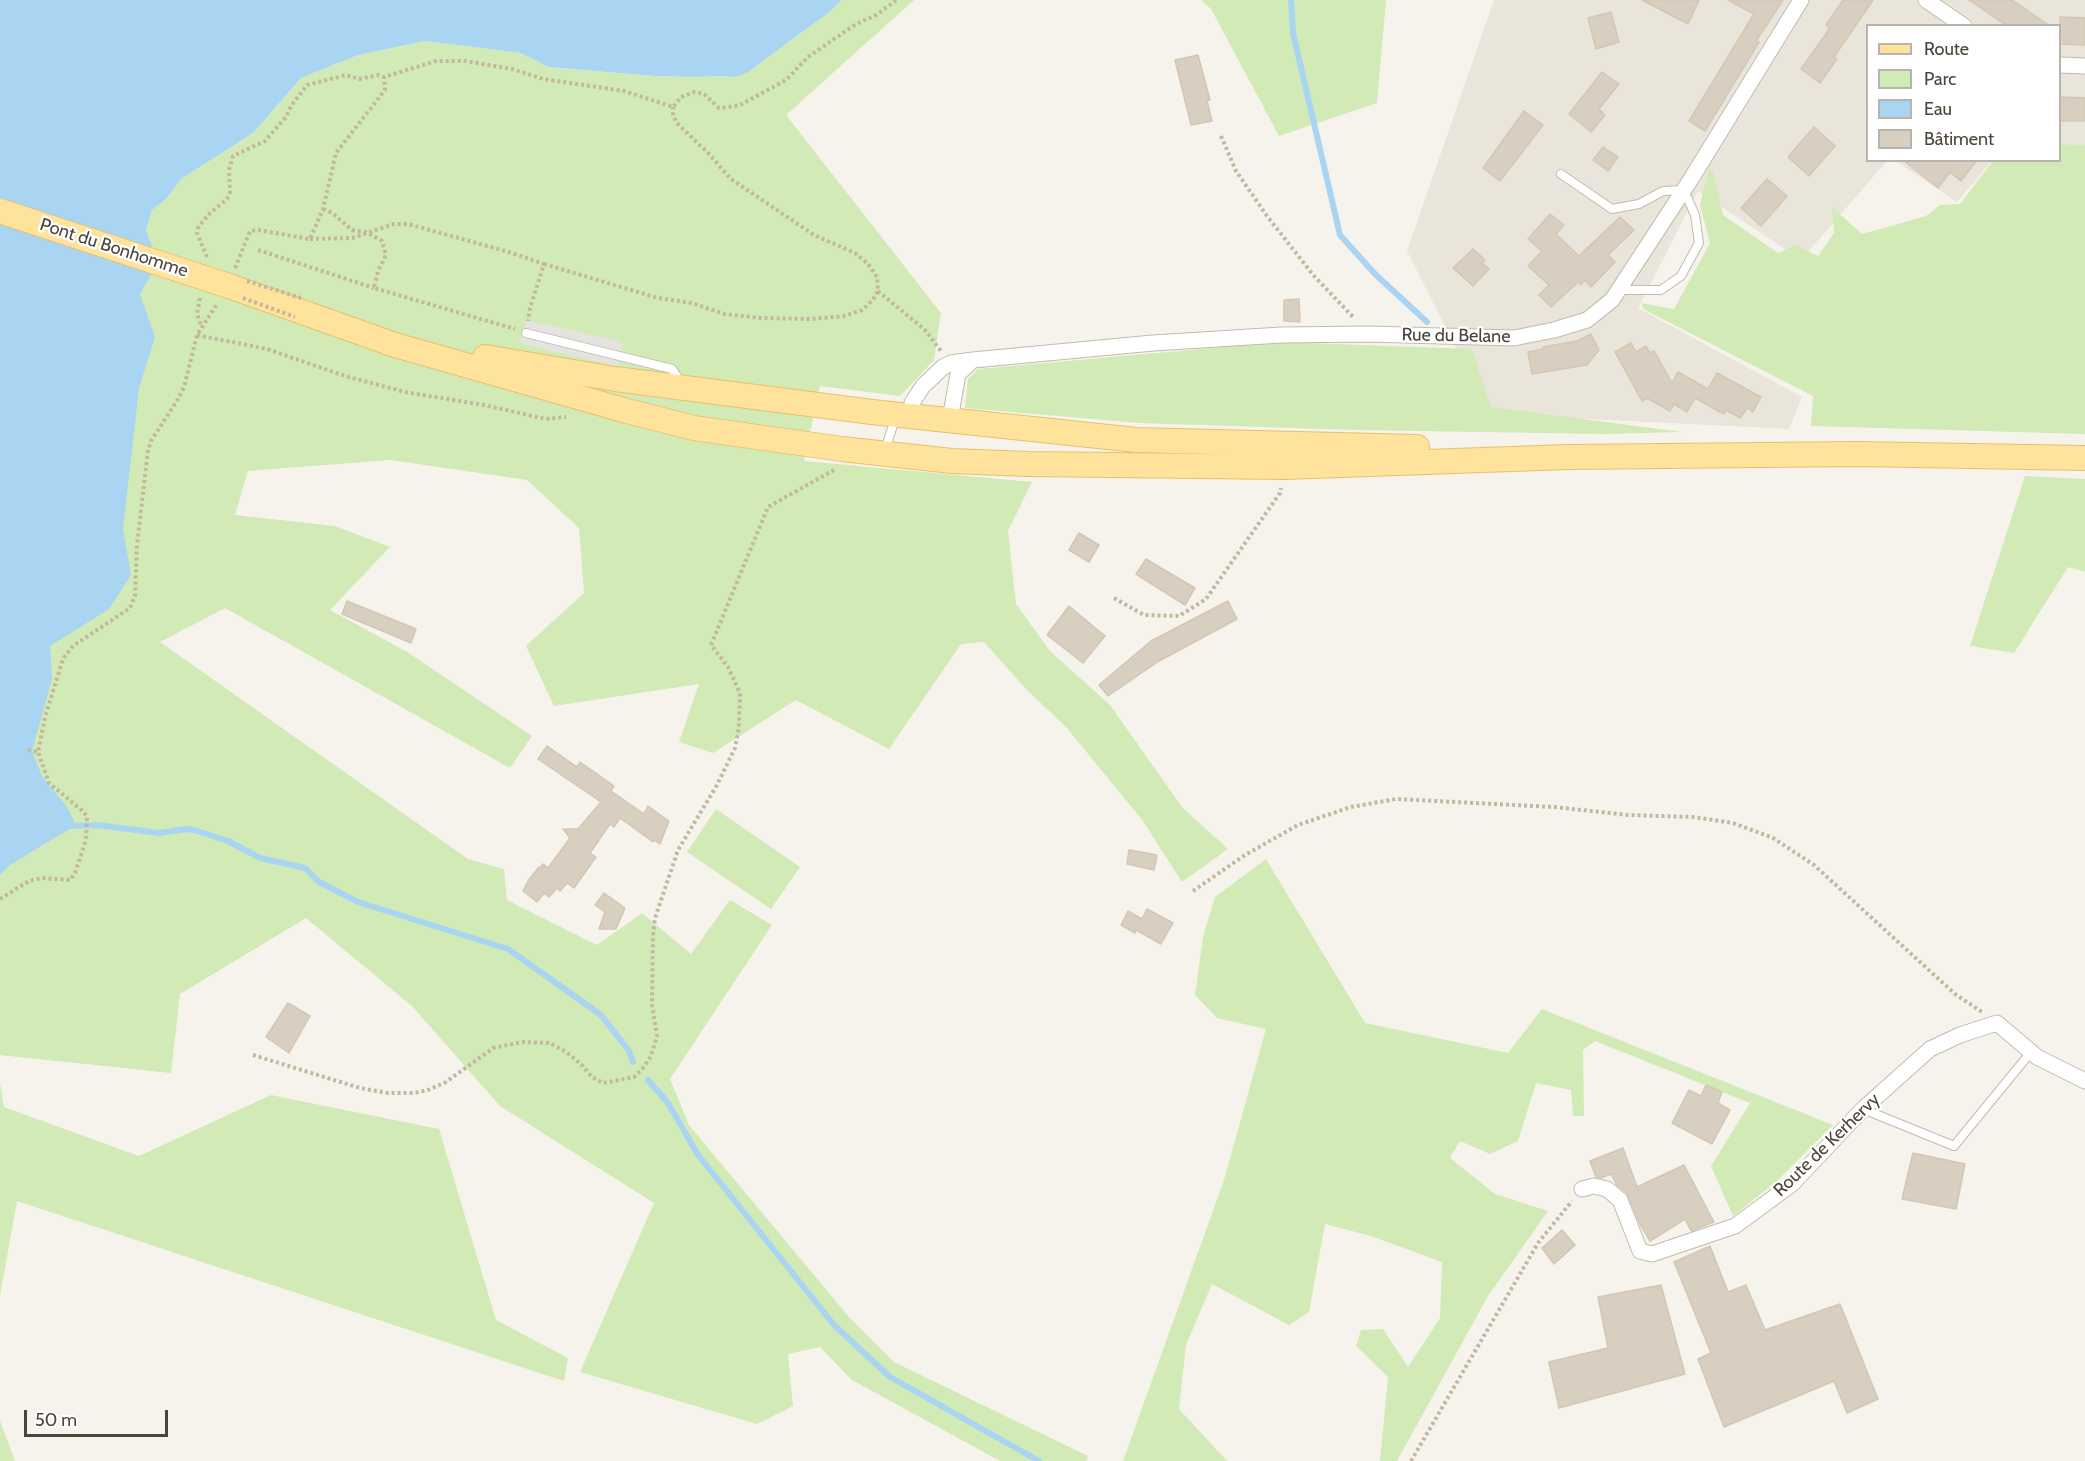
<!DOCTYPE html>
<html>
<head>
<meta charset="utf-8">
<style>
	body { margin:0 }
	#map { position:relative; width:2085px; height:1461px; overflow:hidden; background:#f6f3ec; font-family:Cabin,sans-serif }
	canvas { display:block }
	.legend { position:absolute; left:1866px; top:24px; width:195px; height:138px; box-sizing:border-box; background:#fff; border:2px solid #b7b4b0; margin:0; padding:8px 10px; list-style:none; font-size:18px; color:#4b4439 }
	.legend li { display:flex; align-items:center; gap:12px; height:30px }
	.legend b { width:30px; border:2px solid #b7b4b0 }
	.scale { position:absolute; left:24px; top:1410px; width:144px; height:27px; box-sizing:border-box; border:3px solid #4b4439; border-top:0; padding-left:8px; font-size:18px; line-height:21px; white-space:nowrap; color:#4b4439; -webkit-text-stroke:4px #fff; paint-order:stroke }
</style>
</head>
<body>
<div id="map">
<canvas width="2085" height="1461"></canvas>
<ul class="legend">
<li><b style="height:8px;background:#ffe39c"></b>Route</li>
<li><b style="height:16px;background:#d2eab5"></b>Parc</li>
<li><b style="height:16px;background:#a9d4f2"></b>Eau</li>
<li><b style="height:16px;background:#d8cfc1"></b>Bâtiment</li>
</ul>
<div class="scale">50 m</div>
</div>
<script>
const ctx = document.querySelector('canvas').getContext('2d');
ctx.lineJoin = 'round';
function fill(path, color) { ctx.fillStyle = color; ctx.fill(path, 'evenodd'); }
const toPath = rows => new Path2D(rows.map(r => 'M' + r).join(''));
function strokePath(path, color, width, dash) { ctx.strokeStyle = color; ctx.lineWidth = width; ctx.lineCap = dash ? 'butt' : 'round'; ctx.setLineDash(dash || []); ctx.stroke(path); }
function label(font, color, halo, rows, align = 'center') {
  ctx.font = font + ' Cabin,sans-serif'; ctx.lineWidth = 4.5; ctx.setLineDash([]); ctx.textBaseline = 'middle'; ctx.strokeStyle = halo; ctx.fillStyle = color; for (const [text, x, y, turn = 0] of rows) {
    ctx.save(); ctx.translate(x, y); ctx.rotate((+turn || 0) * Math.PI / 180); ctx.textAlign = isNaN(turn) ? turn : align; if (halo) ctx.strokeText(text, 0, 0); ctx.fillText(text, 0, 0); ctx.restore();
  }
}
const residential = toPath([
	[1494,0,2085,0,2085,145,2060,144,2060,26,1868,26,1868,160,1887,161,1801,260,1698,191,1638,308,1802,397,1789,429,1489,414,1407,251],
	[1896,161,1992,161,1957,202]
]);
const green = toPath([
	[842,0,914,0,786,115,941,313,934,360,900,396,820,386,804,461,1032,482,1008,531,1016,604,1050,651,1110,705,1182,807,1228,849,1182,882,1143,821,1066,727,1025,688,984,642,961,644,889,749,796,700,713,753,679,742,699,684,554,706,526,646,584,593,579,528,527,480,390,460,248,471,235,515,335,526,390,547,330,610,409,653,532,736,510,768,225,608,160,642,468,859,504,869,507,900,597,945,642,913,691,954,730,900,772,925,670,1079,689,1125,850,1318,894,1362,1088,1456,1086,1461,1000,1461,852,1380,820,1347,788,1354,793,1406,757,1424,580,1372,654,1203,500,1106,412,1006,306,918,180,994,171,1073,0,1055,0,391,152,246,146,230,152,210,166,199,181,179,253,133,301,78,358,55,425,41,521,53,549,67,654,76,695,77,719,76,736,77,787,43,827,14],
	[1201,0,1386,0,1377,103,1279,136,1211,9],
	[2060,144,2085,145,2085,434,1811,426,1813,396,1643,309,1641,303,1674,309,1710,243,1700,205,1709,169,1713,173,1723,215,1778,253,1795,245,1818,256,1834,233,1832,207,1862,234,1926,216,1940,205,1960,204,1993,161,2060,160],
	[1279,342,1472,349,1491,407,1682,432,1605,434,1356,430,1139,423,965,408,968,379,978,369],
	[2025,476,2085,479,2085,572,2068,567,2014,653,1970,646],
	[716,809,800,867,771,909,687,852],
	[1266,859,1365,1023,1508,1053,1542,1009,1833,1125,1777,1181,1733,1216,1711,1166,1750,1103,1595,1041,1583,1050,1584,1116,1573,1116,1571,1090,1536,1083,1518,1141,1490,1154,1460,1141,1450,1158,1495,1194,1548,1211,1488,1296,1397,1461,1380,1461,1388,1377,1356,1346,1361,1330,1383,1329,1408,1367,1440,1318,1442,1262,1371,1236,1325,1224,1309,1312,1289,1325,1212,1284,1186,1345,1179,1409,1227,1461,1123,1461,1224,1180,1266,1029,1217,1018,1195,995,1203,937,1215,897],
	[0,1083,4,1107,139,1156,271,1095,439,1129,496,1320,568,1358,564,1381,17,1201,0,1296],
	[0,1421,15,1461,0,1461]
]);
const parking = toPath([
	[526,320,623,342,618,367,520,343]
]);
const water = toPath([
	[0,0,842,0,827,14,787,43,748,72,736,77,719,76,695,77,654,76,549,67,521,53,425,41,358,55,301,78,253,133,181,179,166,199,152,210,146,230,152,246,153,271,140,294,155,337,139,388,123,529,131,575,109,609,50,646,52,679,32,751,42,776,67,807,76,825,10,865,0,875]
]);
const stream = toPath([
	[1291,0,1293,33,1340,235,1375,274,1427,322],
	[70,826,98,825,159,833,186,829,194,830,228,841,260,858,305,868,319,882,358,902,508,949,601,1015,629,1051,633,1062],
	[648,1080,668,1103,698,1155,834,1325,890,1377,1039,1461]
]);
const building = toPath([
	[1642,0,1699,0,1688,24,1642,0],
	[1728,0,1783,0,1756,41,1759,42,1705,131,1689,121,1754,14,1728,0],
	[1843,0,1873,0,1834,57,1837,59,1820,83,1801,69,1830,28,1826,25,1843,0],
	[1969,0,2012,0,2050,26,2007,26,1969,0],
	[1611,12,1619,42,1596,49,1588,18,1611,12],
	[2060,17,2085,18,2085,45,2060,44,2060,17],
	[1198,55,1210,100,1207,101,1212,121,1191,125,1175,60,1198,55],
	[1602,72,1619,84,1599,109,1605,115,1591,132,1569,114,1602,72],
	[2060,97,2085,98,2085,121,2060,121,2060,97],
	[1524,111,1543,125,1500,181,1483,168,1524,111],
	[1814,127,1835,146,1809,176,1788,157,1814,127],
	[1603,147,1618,157,1608,171,1593,160,1603,147],
	[1903,160,1977,160,1961,181,1950,172,1938,188,1903,160],
	[1767,179,1787,196,1761,226,1741,208,1767,179],
	[1550,214,1564,225,1556,234,1579,256,1620,217,1634,230,1608,255,1615,262,1591,287,1585,280,1581,285,1578,282,1551,307,1539,295,1549,285,1528,266,1542,251,1528,239,1550,214],
	[1473,249,1485,260,1482,263,1489,269,1473,286,1453,268,1473,249],
	[1299,299,1300,322,1284,321,1284,300,1299,299],
	[1591,334,1599,350,1587,365,1532,374,1528,352,1543,349,1543,347,1577,341,1591,334],
	[1631,343,1636,352,1646,346,1650,353,1654,351,1672,383,1678,372,1708,389,1717,373,1761,397,1753,412,1747,408,1740,418,1726,410,1724,414,1695,398,1687,412,1674,404,1670,411,1647,398,1642,401,1615,352,1631,343],
	[1079,533,1099,545,1089,562,1069,550,1079,533],
	[1146,559,1195,588,1185,605,1136,574,1146,559],
	[347,601,416,629,411,643,342,614,347,601],
	[1228,601,1237,619,1159,661,1108,696,1099,685,1151,641,1228,601],
	[1069,606,1105,636,1083,663,1047,635,1069,606],
	[547,746,577,767,580,762,600,776,614,786,611,791,644,814,648,806,669,821,660,844,654,840,653,842,620,818,614,827,610,824,590,853,596,857,574,888,567,883,560,891,557,888,549,897,544,893,537,902,523,891,528,881,539,867,540,868,543,864,548,868,570,838,563,829,578,829,601,802,538,759,547,746],
	[1129,850,1157,855,1154,870,1127,864,1129,850],
	[604,893,625,908,616,929,599,929,605,912,595,905,604,893],
	[1147,909,1173,923,1161,944,1136,930,1135,933,1121,925,1128,911,1142,919,1147,909],
	[288,1003,310,1016,289,1053,266,1037,288,1003],
	[1706,1085,1722,1092,1718,1103,1730,1110,1712,1144,1672,1123,1689,1090,1701,1096,1706,1085],
	[1623,1148,1637,1187,1684,1165,1714,1222,1691,1231,1685,1219,1650,1241,1640,1224,1627,1193,1617,1185,1611,1174,1601,1178,1596,1177,1590,1161,1623,1148],
	[1913,1153,1965,1164,1956,1209,1902,1199,1913,1153],
	[1562,1230,1575,1245,1554,1264,1542,1248,1562,1230],
	[1710,1246,1728,1292,1746,1285,1765,1330,1840,1304,1878,1399,1847,1413,1834,1381,1724,1427,1698,1359,1711,1353,1674,1262,1710,1246],
	[1661,1285,1685,1374,1559,1408,1549,1362,1608,1348,1598,1297,1661,1285]
]);
const path = toPath([
	[1221,136,1236,171,1267,216,1314,276,1354,318],
	[323,209,332,213,352,230,366,232,382,241,386,255,378,271,374,288,515,329],
	[310,239,352,238,394,224,408,224,509,252,544,264,530,308,528,321],
	[258,250,374,288],
	[207,257,197,233,198,228,208,215,227,199,230,192,229,170,233,156,265,141,286,117,291,106,307,85,346,75,359,79,379,75,384,77,436,61,465,61,512,69,543,79,624,91,673,107,681,97,694,92,704,94,719,108,728,107,740,105,786,80,808,57,856,24,876,15,897,0],
	[544,264,658,298,692,303,724,314,760,318,810,319,844,316,862,310,873,300,878,291,877,277,868,264,855,253,814,235,731,179,708,153,678,124,673,116,673,107],
	[235,268,250,231,258,230,310,239,323,209,336,153,385,90,384,77],
	[878,291,925,330,941,351],
	[200,298,197,314,201,326],
	[197,335,267,349,345,376,405,392,484,405,546,419,566,417],
	[1114,598,1144,615,1179,616,1206,599,1280,493,1281,488],
	[28,750,38,752],
	[1193,891,1245,855,1298,825,1351,807,1396,799,1554,807,1628,815,1693,817,1733,823,1773,838,1814,865,1955,994,1982,1012],
	[0,899,29,881,42,878,70,880,75,873,86,840,87,817,84,812,49,783,38,752,45,717,63,659,73,646,130,608,135,596,137,545,148,450,151,441,178,399,184,387,197,335,217,304],
	[253,1055,360,1088,388,1093,414,1093,428,1090,446,1082,493,1048,522,1042,550,1043,566,1052,581,1064,592,1077,603,1083,634,1077,643,1068,651,1056,657,1036,652,1005,653,935,655,918,678,850,717,785,735,748,739,727,740,693,728,667,711,645,768,507,834,470],
	[1411,1461,1538,1243,1572,1201]
]);
const lane = toPath([
	[1561,174,1612,209,1639,204,1663,191,1684,190,1695,215,1699,243,1681,276,1661,290,1620,290],
	[526,333,672,369,681,383],
	[885,450,895,419],
	[1863,1109,1954,1146,2031,1052]
]);
const street = toPath([
	[1926,0,1964,26],
	[2060,65,2085,66],
	[912,403,923,386,943,367,951,363,973,360,1153,343,1281,335,1369,334,1514,338,1554,330,1587,320,1612,300,1691,179,1801,0],
	[952,408,958,374,973,360],
	[1582,1189,1594,1186,1607,1189,1620,1200,1640,1251,1652,1254,1735,1226,1792,1184,1863,1109,1930,1049,1960,1035,1997,1023,2037,1057,2085,1081]
]);
const primary = toPath([
	[229,286,395,345,627,411,694,428,842,449,952,461,1028,464,1284,467,1568,457,1857,454,2085,458],
	[485,357,615,379,872,412,1136,440,1417,447]
]);
const pathBridge = toPath([
	[247,281,301,298],
	[243,298,295,317]
]);
const primaryBridge = toPath([
	[0,211,229,286]
]);
const streetNames = [
	["Pont du Bonhomme",114,248,18],
	["Rue du Belane",1456,336,1],
	["Route de Kerhervy",1827,1145,-44]
];
fill(residential, '#eae5da');
fill(green, '#d2eab5');
fill(parking, '#e5e3e0');
fill(water, '#a9d4f2');
strokePath(stream, '#a9d4f2', 6);
fill(building, '#d8cfc1');
strokePath(building, '#d3c7b4', 1.5);
strokePath(lane, '#c2bbae', 10);
strokePath(street, '#c2bbae', 17);
strokePath(primary, '#e6c16a', 26);
strokePath(path, '#c4b79f', 4, [3, 3]);
strokePath(lane, '#fff', 8);
strokePath(street, '#fff', 15);
strokePath(primary, '#ffe39c', 24);
strokePath(primaryBridge, '#e6c16a', 26, []);
strokePath(pathBridge, '#c4b79f', 4, [3, 3]);
strokePath(primaryBridge, '#ffe39c', 24);
label('18px', '#4b4439', '#fff', streetNames);
</script>
</body>
</html>
